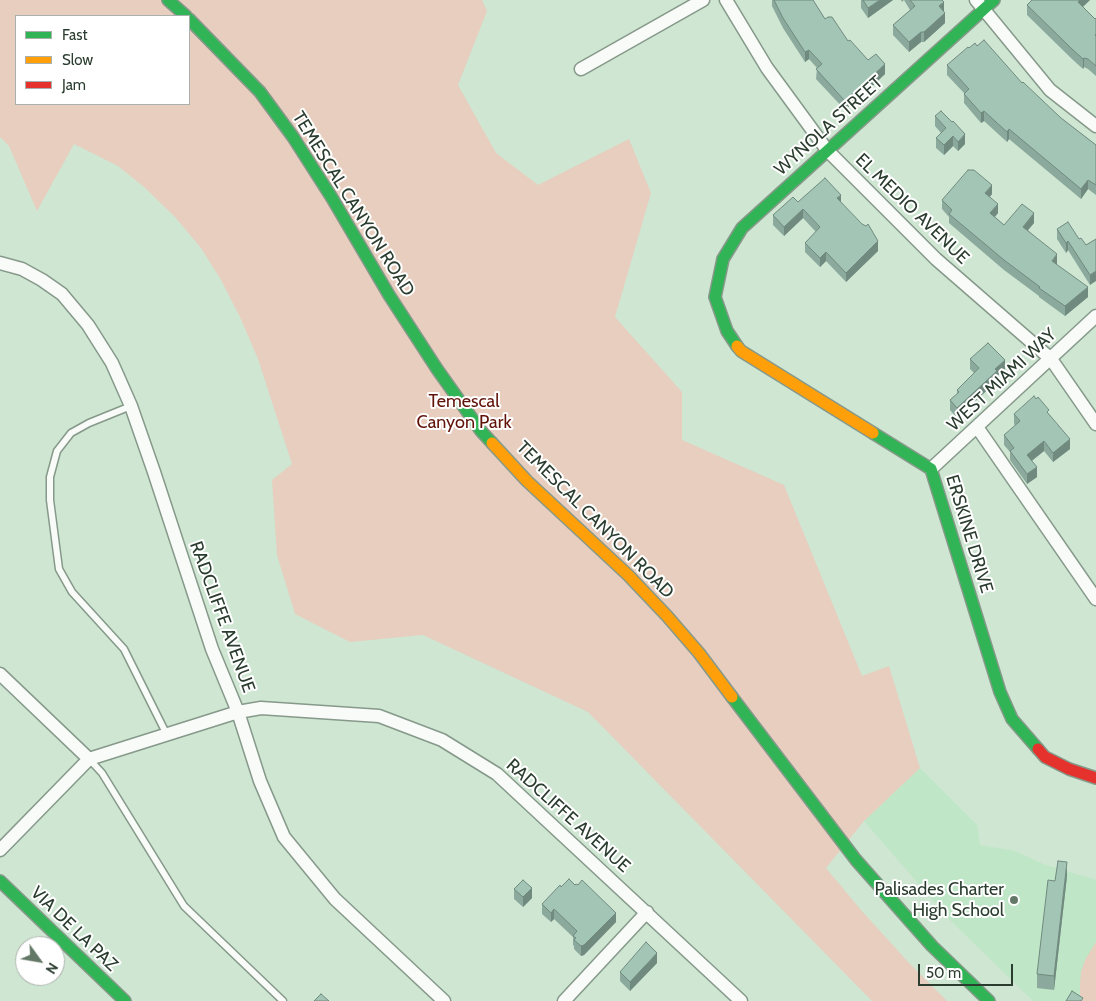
<!DOCTYPE html>
<html>
<head>
<meta charset="utf-8">
<style>
	body { margin:0 }
	#map { position:relative; width:1096px; height:1001px; overflow:hidden; background:#cee6d2; font-family:Cabin,sans-serif }
	canvas { display:block }
	.legend { position:absolute; left:15px; top:15px; width:175px; height:90px; box-sizing:border-box; background:#fff; border:1px solid #aab1ac; margin:0; padding:6px 9px; list-style:none; font-size:15px; color:#2b3d2f }
	.legend li { display:flex; align-items:center; gap:10px; height:25px }
	.legend b { width:25px; border:1px solid #aab1ac }
	.north { position:absolute; left:15px; top:936px; width:50px; height:50px; box-sizing:border-box; background:#fff; border:1px solid #aab1ac; border-radius:50%; rotate:122deg; font-size:14px; font-weight:700; line-height:20px; text-align:center; color:#2b3d2f }
	.north::after { content:''; display:block; margin:auto; width:18px; height:22px; background:#647868; clip-path:polygon(50% 0,100% 100%,50% 72%,0 100%) }
	.scale { position:absolute; left:918px; top:964px; width:95px; height:22px; box-sizing:border-box; border:2px solid #2b3d2f; border-top:0; padding-left:6px; font-size:15px; line-height:18px; white-space:nowrap; color:#2b3d2f; -webkit-text-stroke:4px #fff; paint-order:stroke }
</style>
</head>
<body>
<div id="map">
<canvas width="1096" height="1001"></canvas>
<ul class="legend">
<li><b style="height:6px;background:#30b455"></b>Fast</li>
<li><b style="height:6px;background:#ff9f0a"></b>Slow</li>
<li><b style="height:6px;background:#e5322d"></b>Jam</li>
</ul>
<div class="north">N</div>
<div class="scale">50 m</div>
</div>
<script>
const ctx = document.querySelector('canvas').getContext('2d');
ctx.lineJoin = 'round';
function fill(path, color) { ctx.fillStyle = color; ctx.fill(path, 'evenodd'); }
const toPath = rows => new Path2D(rows.map(r => 'M' + r).join(''));
function strokePath(path, color, width, dash) { ctx.strokeStyle = color; ctx.lineWidth = width; ctx.lineCap = dash ? 'butt' : 'round'; ctx.setLineDash(dash || []); ctx.stroke(path); }
function label(font, color, halo, rows, align = 'center') {
  ctx.font = font + ' Cabin,sans-serif'; ctx.lineWidth = 4; ctx.setLineDash([]); ctx.textBaseline = 'middle'; ctx.strokeStyle = halo; ctx.fillStyle = color; for (const [text, x, y, turn = 0] of rows) {
    ctx.save(); ctx.translate(x, y); ctx.rotate((+turn || 0) * Math.PI / 180); ctx.textAlign = isNaN(turn) ? turn : align; if (halo) ctx.strokeText(text, 0, 0); ctx.fillText(text, 0, 0); ctx.restore();
  }
}
const built = toPath([
	[920,768,977,825,980,845,1015,851,1043,864,1096,880,1096,1001,1033,1001,950,920,864,821]
]);
const green = toPath([
	[0,0,482,0,487,11,458,85,496,153,538,185,629,139,651,193,615,317,682,392,682,440,784,485,862,676,889,666,920,768,864,821,826,868,861,910,909,963,947,1001,872,1001,588,712,423,635,350,642,295,614,277,555,272,480,292,464,258,359,240,317,221,280,201,248,175,217,144,187,118,166,74,144,37,211,9,146,0,137],
	[16,16,189,16,189,104,16,104],
	[1096,942,1096,1001,1080,1001,1080,984,1081,972,1085,960]
]);
const lane = toPath([
	[131,406,89,423,71,433,57,451,50,477,50,500,59,569,72,592,124,649,167,735],
	[89,759,102,773,184,906,283,1001]
]);
const street = toPath([
	[726,0,767,68,827,150,936,259,1051,359,1096,424],
	[976,0,1050,90,1096,126],
	[581,69,703,0],
	[0,263,22,269,42,280,62,294,88,325,112,363,131,406,154,472,212,649,238,712,260,781,284,837,335,899,444,1001],
	[977,427,1096,599],
	[931,469,1096,316],
	[0,674,89,759],
	[0,850,89,759,238,712,261,708,379,716,442,740,497,774,741,1001],
	[564,1001,647,912]
]);
const fast = toPath([
	[168,0,186,16],
	[189,19,260,92,293,137,332,198,389,295,437,369,481,431,492,443],
	[737,346,727,331,715,297,723,259,742,228,994,0],
	[873,433,931,469,1000,692,1012,719,1038,749],
	[732,697,856,860,932,946,989,1001],
	[0,881,125,1001]
]);
const slow = toPath([
	[737,346,741,351,873,433],
	[492,443,527,481,628,575,667,616,699,653,732,697]
]);
const jam = toPath([
	[1038,749,1045,757,1069,769,1096,778]
]);
const wall = toPath([
	[772,0,813,0,825,19,868,60,885,74,864,94,864,96,859,100,856,100,845,110,816,79,817,68,809,59,805,62,783,28,772,6],
	[861,0,893,0,868,18,861,8],
	[901,0,942,0,944,12,945,23,924,42,921,42,909,52,893,35,893,25,910,10,904,0,902,2],
	[1031,0,1090,0,1083,7,1095,19,1096,18,1096,76,1088,69,1084,67,1083,69,1072,59,1027,15,1027,5,1032,1],
	[947,65,1022,83,1061,118,1096,145,1096,195,1088,189,1081,199,1009,139,1007,142,984,121,981,123,964,103,964,93,947,75],
	[935,116,965,144,958,151,953,146,944,155,936,148,936,138,941,133,935,126],
	[992,194,990,197,998,213,995,217,1004,225,1034,223,1028,230,1057,264,1057,265,1088,297,1065,316,1039,297,1039,296,1004,270,949,223,949,217,942,209,942,200],
	[798,202,841,202,878,251,846,282,826,261,820,267,805,252,805,243,816,232,803,218,784,236,773,225,773,215],
	[1057,229,1079,239,1086,245,1096,239,1090,285,1068,250,1066,253,1057,239],
	[970,359,1005,369,997,376,997,381,957,418,950,410,950,400,957,394,957,390,974,373,970,369],
	[1014,414,1049,414,1070,449,1053,462,1044,451,1032,461,1037,477,1027,484,1010,460,1010,452,1004,445,1004,435,1015,426,1014,423],
	[1067,876,1054,990,1037,988,1037,974],
	[561,887,616,922,584,955,581,956,574,949,574,946,573,945,573,937,554,919,551,922,542,914,542,904],
	[514,889,532,898,523,907,514,899],
	[657,963,630,991,620,981,620,972]
]);
const shadedWall = toPath([
	[880,0,893,0,868,18,868,8],
	[1080,0,1090,0,1078,11,1078,2],
	[944,2,944,12,939,6],
	[945,13,945,23,924,42,924,32],
	[921,32,921,42,909,52,909,42],
	[809,50,809,59,805,62,805,52],
	[1084,58,1084,67,1083,69,1083,59],
	[885,64,885,74,864,94,864,84],
	[864,86,864,96,859,100,859,91],
	[856,90,856,100,845,110,845,101],
	[984,111,984,121,981,123,981,113],
	[1009,129,1009,139,1007,142,1007,132],
	[965,134,965,144,958,151,958,142],
	[953,136,953,146,944,155,944,145],
	[1088,180,1088,189,1081,199,1081,189],
	[992,185,992,194,985,202,985,193],
	[841,195,841,204,837,198],
	[998,204,998,213,990,222,990,213],
	[803,209,803,218,784,236,784,227],
	[1034,213,1034,223,1023,236,1023,227],
	[878,241,878,251,846,282,846,273],
	[1068,241,1068,250,1066,253,1066,243],
	[826,252,826,261,820,267,820,258],
	[1057,254,1057,264,1052,271,1052,261],
	[1096,271,1096,281,1090,285,1090,275],
	[1088,287,1088,297,1065,316,1065,306],
	[1005,360,1005,369,997,376,997,381,957,418,957,408,995,369],
	[1070,439,1070,449,1053,462,1053,453],
	[1044,441,1044,451,1027,464,1027,455],
	[1037,467,1037,477,1027,484,1027,474],
	[1067,862,1067,876,1054,990,1054,976],
	[532,888,532,898,523,907,523,897],
	[554,909,554,919,551,922,551,913],
	[616,913,616,922,584,955,581,956,581,946],
	[657,953,657,963,630,991,630,982]
]);
const building = toPath([
	[774,0,813,0,825,19,828,17,832,17,848,41,850,40,868,60,876,54,885,64,864,84,864,86,859,91,856,90,845,101,816,69,822,64,809,50,805,52,783,18,774,0],
	[863,0,880,0,868,8,863,0],
	[910,0,942,0,944,2,939,6,945,13,924,32,921,32,909,42,893,25,915,6,910,0],
	[1032,0,1080,0,1078,2,1095,19,1096,18,1096,34,1095,35,1096,36,1096,66,1088,59,1084,58,1083,59,1072,49,1027,5,1032,0],
	[984,40,1022,83,1023,82,1061,118,1096,145,1096,185,1088,180,1081,189,1009,129,1007,132,984,111,981,113,964,94,969,89,947,65,968,47,969,48,975,43,977,46,984,40],
	[941,111,952,122,953,121,965,134,958,142,953,136,944,145,936,138,946,128,935,116,941,111],
	[968,170,974,170,992,185,985,193,998,204,990,213,1004,225,1022,204,1034,213,1023,227,1057,254,1052,261,1088,287,1065,306,1039,288,1040,287,1004,260,949,214,952,210,942,200,968,170],
	[825,178,841,195,837,198,862,224,866,226,868,224,878,241,846,273,826,252,820,258,805,243,820,227,803,209,784,227,773,215,793,197,798,202,825,178],
	[1068,222,1079,239,1081,238,1086,245,1096,239,1096,271,1090,275,1068,241,1066,243,1057,229,1068,222],
	[988,343,1005,360,995,369,997,371,957,408,950,400,959,392,957,390,979,368,970,359,988,343],
	[1034,396,1036,399,1038,397,1049,410,1047,412,1070,439,1053,453,1044,441,1027,455,1037,467,1027,474,1010,451,1014,448,1004,435,1020,421,1014,414,1034,396],
	[1058,861,1067,862,1054,976,1037,974,1048,880,1055,881,1058,861],
	[569,879,575,885,576,884,578,885,582,880,616,913,584,945,581,946,574,940,576,938,573,936,577,931,554,909,551,913,542,904,560,885,561,887,569,879],
	[523,880,532,888,523,897,514,889,523,880],
	[646,942,657,953,630,982,620,972,646,942],
	[1072,991,1083,998,1081,1001,1066,1001,1072,991],
	[321,994,329,1001,314,1001,321,994]
]);
const markers = [
	[1014,900,5,"#647868"]
];
const streetNames = [
	["WYNOLA STREET",829,126,-42],
	["TEMESCAL CANYON ROAD",353,204,58],
	["EL MEDIO AVENUE",912,209,44],
	["WEST MIAMI WAY",1002,380,-43],
	["TEMESCAL CANYON ROAD",595,520,45],
	["ERSKINE DRIVE",969,534,73],
	["RADCLIFFE AVENUE",222,617,70],
	["RADCLIFFE AVENUE",568,816,42],
	["VIA DE LA PAZ",74,929,44]
];
const parkNames = [
	["Temescal",464,402],
	["Canyon Park",464,423]
];
const poiNames = [
	["Palisades Charter",1004,890],
	["High School",1004,911]
];
fill(built, '#bfe6c6');
fill(green, '#e7cebf');
strokePath(lane, '#86998a', 9);
strokePath(street, '#86998a', 15);
strokePath(fast, '#86998a', 14);
strokePath(slow, '#86998a', 14);
strokePath(jam, '#86998a', 14);
strokePath(lane, '#f8fbf8', 6);
strokePath(street, '#f8fbf8', 12);
strokePath(fast, '#30b455', 11);
strokePath(slow, '#ff9f0a', 11);
strokePath(jam, '#e5322d', 11);
fill(wall, '#8ba99c');
fill(shadedWall, '#718a7f');
fill(building, '#a2c5b5');
strokePath(building, '#718a7f', 1);
for (const [x, y, r, color] of markers) { const dot = new Path2D(); dot.arc(x, y, r, 0, 2 * Math.PI); ctx.fillStyle = color; ctx.fill(dot); strokePath(dot, '#fff', 2); }
label('18px', '#2b3d2f', '#fff', streetNames);
label('18px', '#61130a', '#fff', parkNames);
label('18px', '#2b3d2f', '#fff', poiNames, 'right');
</script>
</body>
</html>
